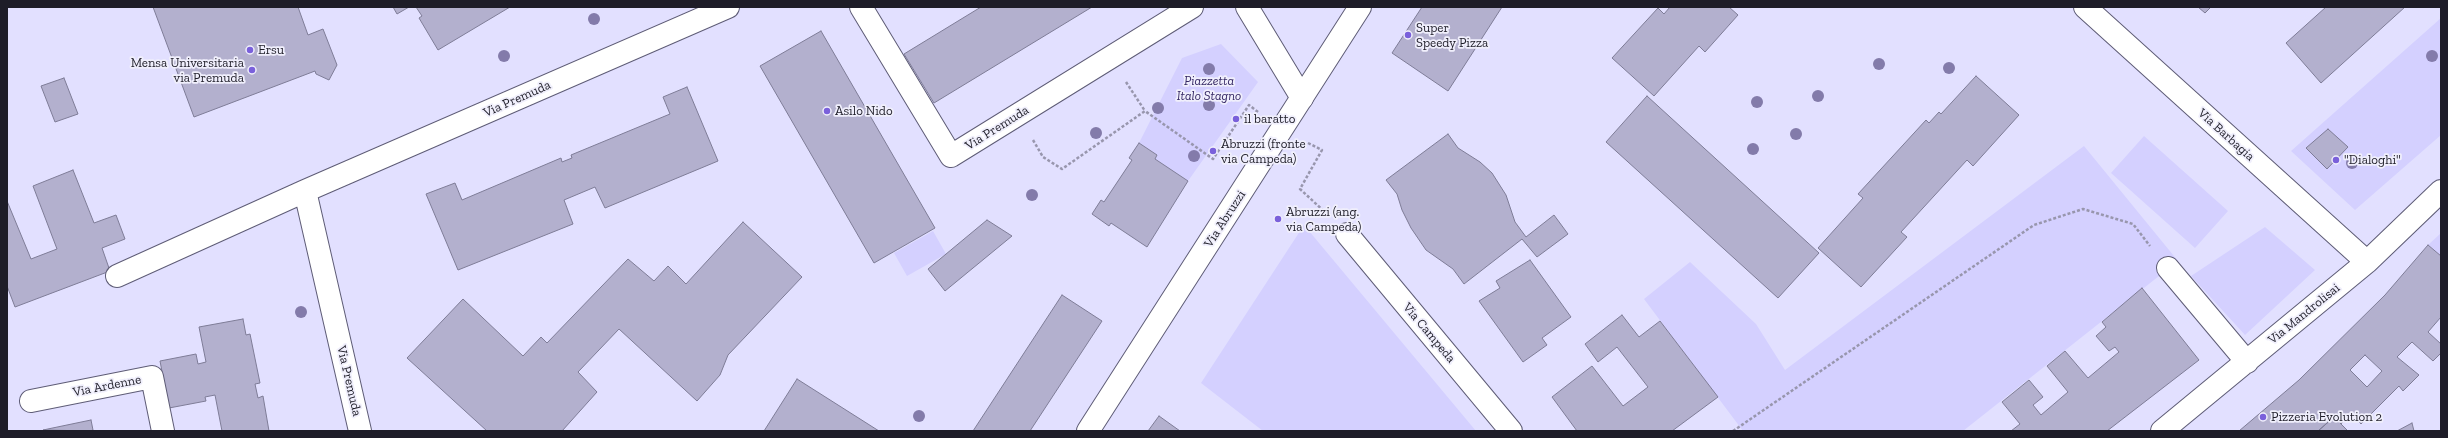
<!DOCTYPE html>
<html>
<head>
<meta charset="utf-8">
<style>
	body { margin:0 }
	#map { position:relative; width:2448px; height:438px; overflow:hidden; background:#e2e0ff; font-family:"Zilla Slab",serif }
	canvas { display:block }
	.frame { position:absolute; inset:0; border:8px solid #1e1d28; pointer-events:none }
</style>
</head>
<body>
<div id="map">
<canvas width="2448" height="438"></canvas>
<div class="frame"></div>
</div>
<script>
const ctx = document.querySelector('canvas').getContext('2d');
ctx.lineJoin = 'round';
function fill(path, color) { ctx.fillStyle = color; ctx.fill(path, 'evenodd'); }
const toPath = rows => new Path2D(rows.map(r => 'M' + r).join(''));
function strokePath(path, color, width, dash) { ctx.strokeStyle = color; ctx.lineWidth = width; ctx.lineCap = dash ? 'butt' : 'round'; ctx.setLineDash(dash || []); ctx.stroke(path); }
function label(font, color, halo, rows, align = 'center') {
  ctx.font = font + ' "Zilla Slab",serif'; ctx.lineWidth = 3.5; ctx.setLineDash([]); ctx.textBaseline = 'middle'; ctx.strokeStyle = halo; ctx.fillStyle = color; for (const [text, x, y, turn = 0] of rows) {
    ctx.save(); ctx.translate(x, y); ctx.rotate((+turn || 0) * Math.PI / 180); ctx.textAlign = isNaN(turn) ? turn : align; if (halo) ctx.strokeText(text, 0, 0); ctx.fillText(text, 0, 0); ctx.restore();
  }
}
const green = toPath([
	[2441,18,2441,135,2355,210,2291,151],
	[1221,44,1258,82,1188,181,1155,159,1157,155,1139,143,1182,58],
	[2144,136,2228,211,2195,248,2111,173],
	[2084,146,2178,261,1963,431,1743,431,1644,299,1690,262,1756,324,1785,370],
	[1304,225,1476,431,1263,431,1201,383],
	[2265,227,2315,270,2245,335,2191,276],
	[933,231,946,254,907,276,894,253],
	[2441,233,2441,256,2428,245]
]);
const building = toPath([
	[153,7,298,7,308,35,323,29,337,65,329,80,316,74,315,71,194,117,153,7],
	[393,7,409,7,397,14,393,7],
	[416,7,510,7,438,50,419,18,422,16,416,7],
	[981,7,1092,7,934,103,904,54,981,7],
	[1422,7,1502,7,1448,91,1392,53,1422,7],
	[1670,7,1729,7,1738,15,1705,52,1699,46,1654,96,1612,58,1658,8,1664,14,1670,7],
	[2198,7,2211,7,2205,13,2198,7],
	[2326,7,2405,7,2321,83,2286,43,2326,7],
	[821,31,935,228,874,263,760,66,821,31],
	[1976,76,2019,115,1973,166,1967,160,1901,232,1907,237,1861,287,1818,248,1863,198,1858,194,1926,120,1929,123,1939,112,1941,114,1976,76],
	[64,78,78,114,55,122,41,86,64,78],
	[687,87,718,161,605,208,595,187,564,200,573,224,458,270,426,194,455,183,462,200,561,158,562,162,572,158,571,155,670,114,663,97,687,87],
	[1647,96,1819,253,1778,298,1606,142,1647,96],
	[2328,129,2348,147,2327,169,2306,148,2328,129],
	[1448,134,1458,148,1480,162,1492,173,1506,195,1515,222,1526,237,1554,215,1568,234,1537,257,1522,239,1464,284,1453,269,1426,250,1411,228,1402,210,1397,194,1386,180,1448,134],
	[1139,143,1157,155,1155,159,1188,181,1147,247,1111,223,1109,226,1092,214,1101,200,1104,202,1132,160,1129,158,1139,143],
	[73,170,94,223,116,215,125,239,102,248,110,271,15,307,7,286,7,201,31,259,57,249,33,186,73,170],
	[987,220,1012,236,945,291,928,269,987,220],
	[743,222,802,277,728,355,720,375,697,401,619,329,578,372,597,392,562,431,487,431,407,358,463,299,523,356,541,337,547,343,628,259,654,281,668,266,686,284,743,222],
	[2428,245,2441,256,2441,317,2428,332,2441,344,2441,353,2433,361,2412,342,2397,357,2419,375,2403,391,2399,386,2361,424,2351,413,2341,424,2334,417,2318,431,2239,431,2299,380,2385,295,2428,245],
	[2365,355,2382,371,2367,387,2350,370,2365,355],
	[1530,260,1571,317,1542,338,1547,345,1523,362,1479,301,1500,288,1496,281,1530,260],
	[2142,288,2199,360,2107,431,2011,431,2020,424,2002,402,2029,380,2043,397,2033,405,2041,415,2068,392,2047,366,2065,351,2088,378,2119,352,2115,347,2109,351,2096,336,2106,327,2102,322,2142,288],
	[1062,295,1102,321,1030,431,973,431,1062,295],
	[1622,315,1639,337,1660,321,1718,397,1672,431,1577,431,1552,397,1592,366,1623,406,1648,387,1617,347,1598,362,1585,344,1622,315],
	[243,319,246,335,250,334,260,383,255,384,258,398,263,396,269,431,222,431,215,395,205,397,206,401,169,408,160,361,196,354,198,364,206,362,199,327,243,319],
	[797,379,879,431,764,431,797,379],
	[1159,416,1180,431,1148,431,1159,416],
	[2334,417,2348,431,2318,431,2334,417],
	[91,420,93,430,90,431,43,430,91,420],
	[2412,423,2414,431,2397,431,2412,423]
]);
const path = toPath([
	[1126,82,1145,111],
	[1033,140,1043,157,1062,169,1145,111,1213,159,1249,105,1258,112],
	[1308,143,1322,150,1300,189,1327,214],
	[1733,431,2034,225,2083,209,2133,224,2150,246]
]);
const street = toPath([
	[861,7,951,156,1192,7],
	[1247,7,1302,98],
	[2085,7,2367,262],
	[305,191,360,431],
	[1347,234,1511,431],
	[2168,268,2247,362],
	[117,276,305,191,728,7],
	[31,401,152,377,163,431],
	[2162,431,2367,262,2441,191]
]);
const secondary = toPath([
	[1088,431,1360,7]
]);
const trees = [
	[594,19],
	[504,56],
	[2432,56],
	[1879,64],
	[1949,68],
	[1209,69],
	[1818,96],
	[1757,102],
	[1209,105],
	[1158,108],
	[1096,133],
	[1796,134],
	[1753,149],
	[1194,156],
	[2352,163],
	[1032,195],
	[301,312],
	[919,416]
];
const markers = [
	[1408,35,4,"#7a60db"],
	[250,50,4,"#7a60db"],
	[252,70,4,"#7a60db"],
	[827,111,4,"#7a60db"],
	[1236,119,4,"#7a60db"],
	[1213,151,4,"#7a60db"],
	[2336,160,4,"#7a60db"],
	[1278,219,4,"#7a60db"],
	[2263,417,4,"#7a60db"]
];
const poiNames = [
	["Super",1416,28],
	["Speedy Pizza",1416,43],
	["Ersu",258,50],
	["Mensa Universitaria",244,63,"right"],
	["via Premuda",244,78,"right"],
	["Asilo Nido",835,111],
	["il baratto",1244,119],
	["Abruzzi (fronte",1221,144],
	["via Campeda)",1221,159],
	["\"Dialoghi\"",2344,160],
	["Abruzzi (ang.",1286,212],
	["via Campeda)",1286,227],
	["Pizzeria Evolution 2",2271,417]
];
const parkNames = [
	["Piazzetta",1209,81],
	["Italo Stagno",1209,96]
];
const streetNames = [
	["Via Premuda",517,99,-24],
	["Via Premuda",997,128,-32],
	["Via Barbagia",2226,135,42],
	["Via Abruzzi",1225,219,-57],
	["Via Mandrolisai",2304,314,-39],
	["Via Campeda",1429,333,50],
	["Via Premuda",349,381,77],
	["Via Ardenne",107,386,-11]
];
fill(green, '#d4d0ff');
fill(building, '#b3b0ce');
strokePath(building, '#7e7c97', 1);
strokePath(street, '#5e5c76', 24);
strokePath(secondary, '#5e5c76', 24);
strokePath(path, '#9896ad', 2.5, [3, 2]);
strokePath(street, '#fff', 22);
strokePath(secondary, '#fff', 22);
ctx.fillStyle = '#837baa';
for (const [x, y] of trees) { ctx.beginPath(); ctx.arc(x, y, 6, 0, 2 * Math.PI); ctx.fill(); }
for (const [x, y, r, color] of markers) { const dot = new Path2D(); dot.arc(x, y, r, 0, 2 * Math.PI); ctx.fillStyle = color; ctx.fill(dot); strokePath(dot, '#f0effc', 1.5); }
label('13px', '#1e1d28', '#f0effc', poiNames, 'left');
label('italic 13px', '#352864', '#f0effc', parkNames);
label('13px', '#1e1d28', '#f0effc', streetNames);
</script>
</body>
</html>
